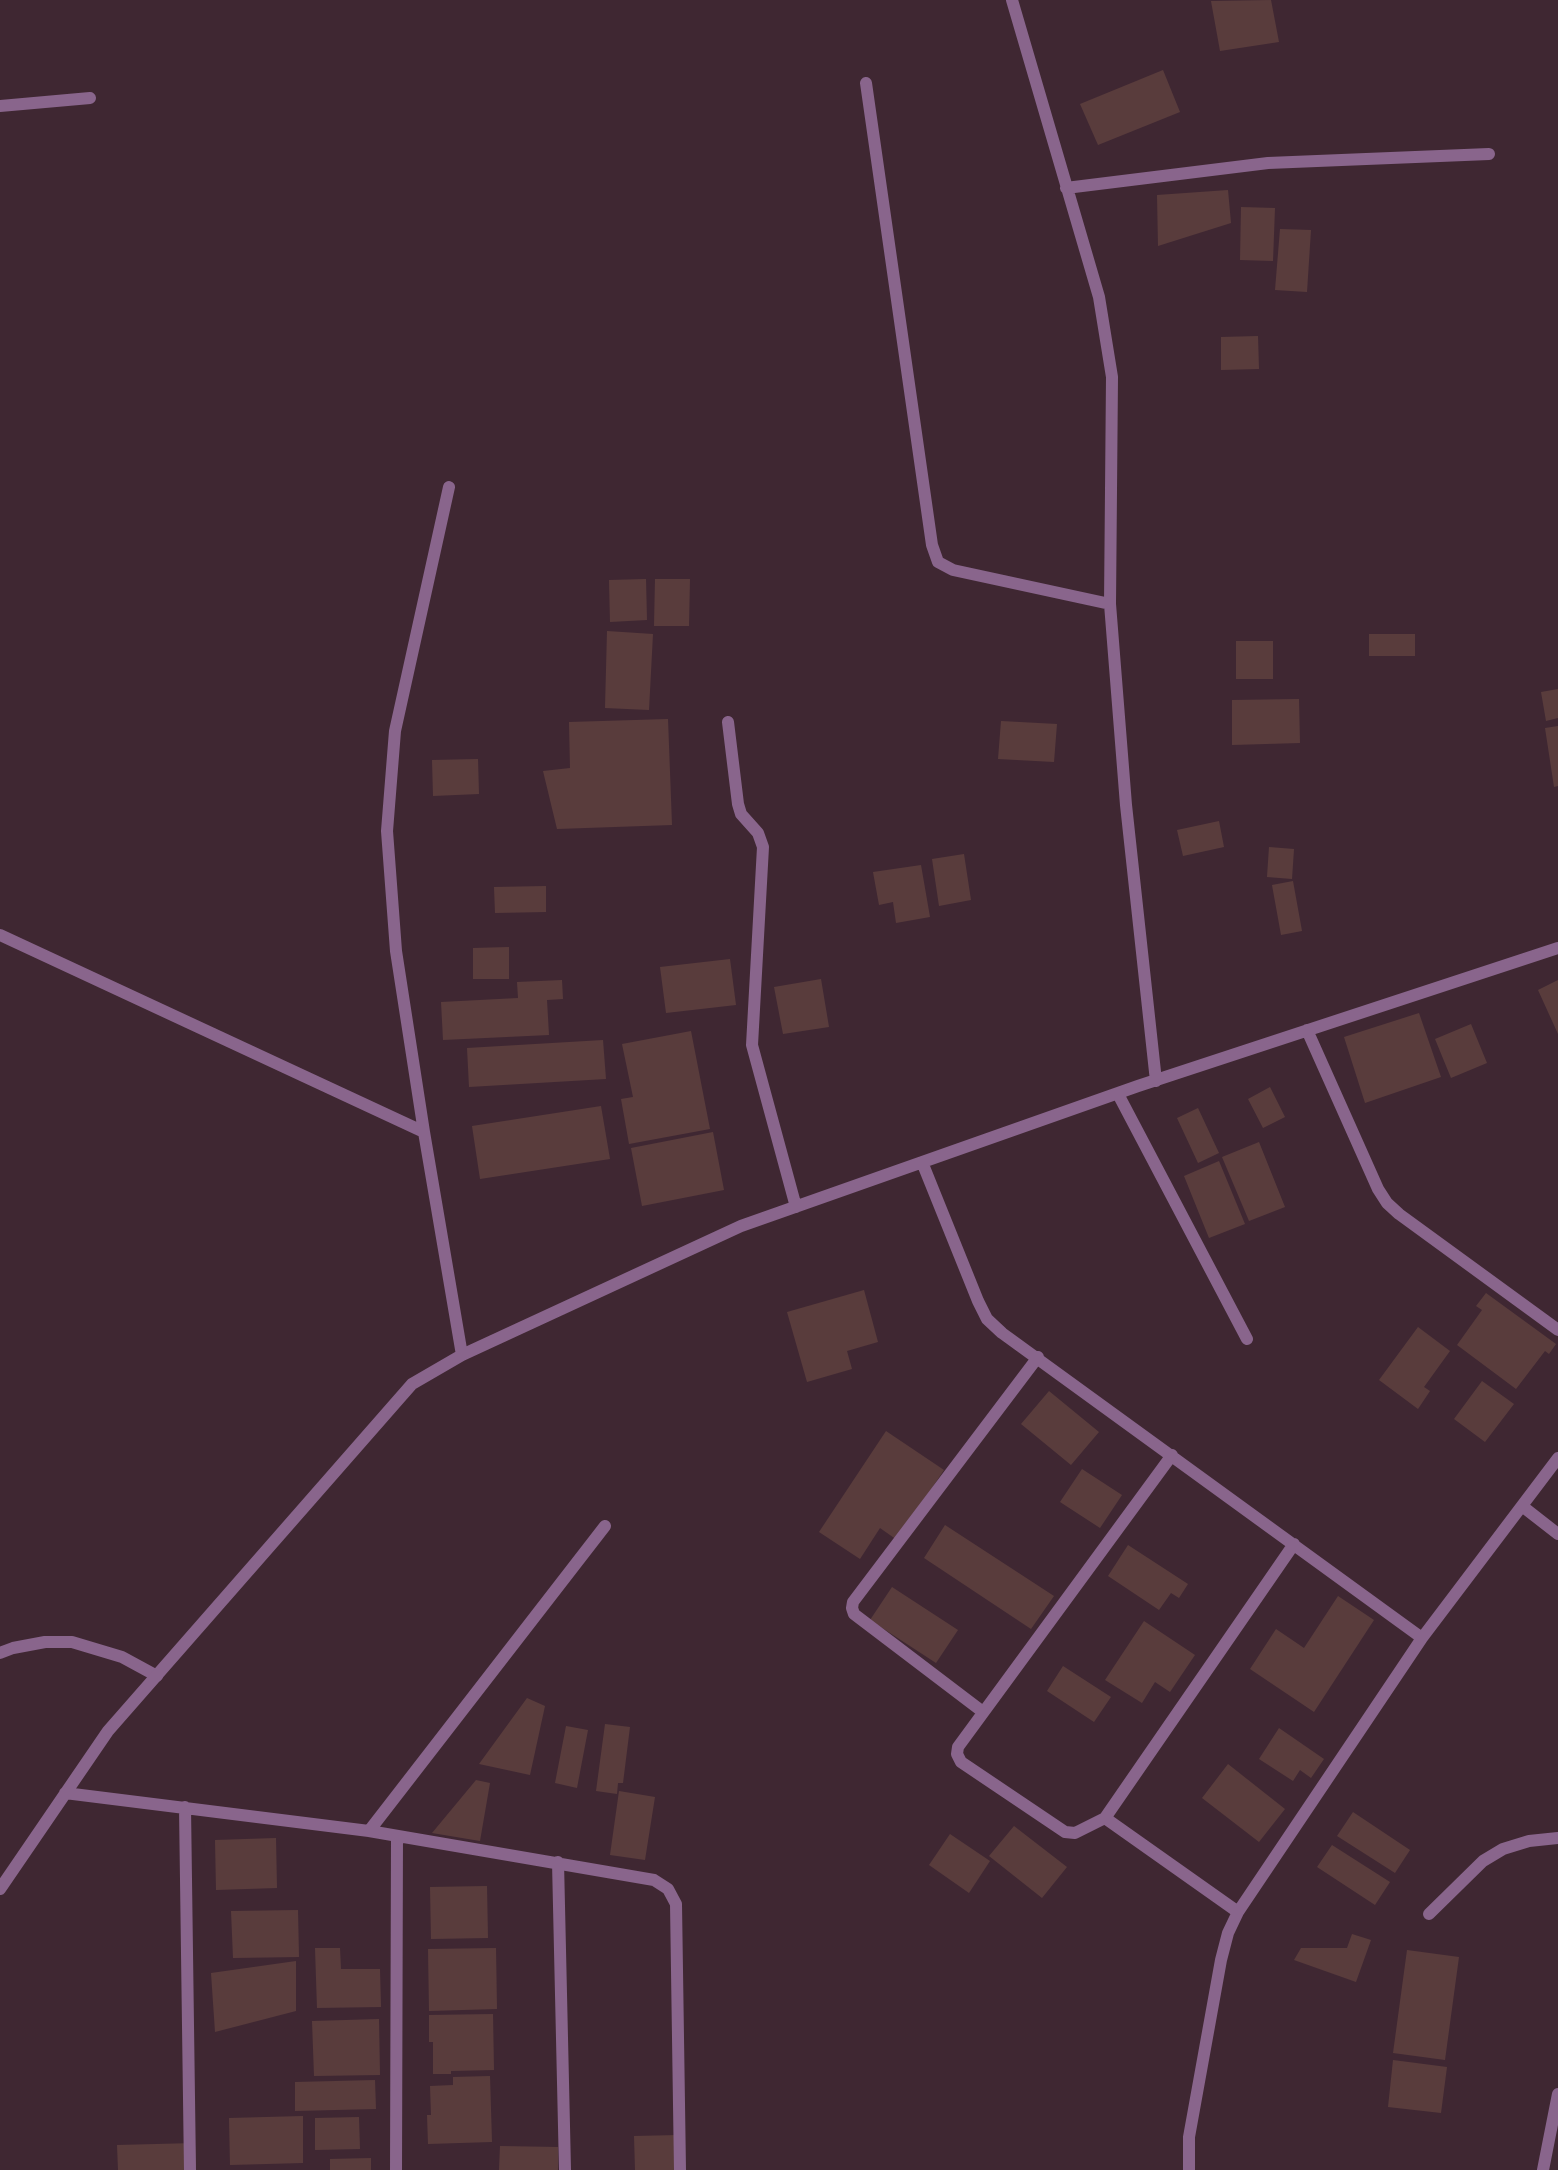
<!DOCTYPE html>
<html>
<head>
<meta charset="utf-8">
<style>
	body { margin:0 }
	canvas { display:block; background:#3f2732 }
</style>
</head>
<body>
<canvas width="1558" height="2170"></canvas>
<script>
const ctx = document.querySelector('canvas').getContext('2d');
ctx.lineJoin = 'round';
function fill(path, color) { ctx.fillStyle = color; ctx.fill(path, 'evenodd'); }
const toPath = rows => new Path2D(rows.map(r => 'M' + r).join(''));
function strokePath(path, color, width, dash) { ctx.strokeStyle = color; ctx.lineWidth = width; ctx.lineCap = dash ? 'butt' : 'round'; ctx.setLineDash(dash || []); ctx.stroke(path); }
const building = toPath([
	[1271,0,1279,42,1220,51,1211,1],
	[1163,70,1180,112,1098,145,1080,104],
	[1228,190,1231,223,1158,246,1157,195],
	[1241,207,1275,208,1273,261,1240,260],
	[1280,229,1311,230,1307,292,1275,290],
	[1258,336,1259,369,1221,370,1221,337],
	[646,579,647,620,610,622,609,580],
	[655,579,690,579,689,626,654,626],
	[607,631,653,634,649,710,605,708],
	[1369,634,1415,634,1415,656,1369,656],
	[1236,641,1273,641,1273,679,1236,679],
	[1558,689,1558,718,1546,721,1541,692],
	[1299,699,1300,743,1232,745,1232,700],
	[668,719,672,825,557,829,543,771,570,768,569,722],
	[1001,721,1057,724,1054,762,998,759],
	[1558,726,1558,786,1554,787,1545,728],
	[478,759,479,794,433,796,432,760],
	[1219,821,1224,847,1183,856,1177,830],
	[1269,847,1294,849,1292,879,1267,877],
	[964,854,971,900,939,906,932,859],
	[921,865,930,917,896,923,893,902,879,905,873,872],
	[1293,881,1302,931,1281,935,1272,885],
	[546,886,546,912,495,913,494,887],
	[509,947,509,979,473,979,473,948],
	[730,959,736,1005,666,1013,660,967],
	[821,979,829,1027,783,1034,774,987],
	[562,980,563,999,547,1000,549,1035,443,1040,441,1002,518,998,517,982],
	[1558,980,1558,1034,1538,990],
	[1419,1013,1441,1077,1365,1103,1344,1037],
	[1471,1024,1487,1063,1451,1078,1435,1039],
	[691,1031,710,1129,629,1144,621,1099,633,1097,622,1044],
	[603,1040,606,1079,469,1087,467,1048],
	[1270,1087,1285,1117,1263,1128,1248,1099],
	[601,1106,610,1159,480,1179,472,1126],
	[1198,1108,1219,1153,1198,1163,1177,1118],
	[713,1132,724,1190,642,1206,631,1148],
	[1259,1142,1285,1207,1249,1221,1222,1157],
	[1219,1161,1245,1224,1209,1238,1184,1176],
	[864,1290,878,1342,847,1351,852,1369,807,1382,787,1312],
	[1486,1293,1556,1344,1549,1354,1545,1351,1516,1389,1457,1345,1482,1310,1476,1306],
	[1418,1327,1450,1351,1424,1387,1430,1391,1418,1409,1379,1380],
	[1482,1381,1514,1404,1485,1442,1454,1419],
	[1049,1391,1099,1432,1071,1465,1021,1424],
	[886,1431,944,1470,897,1540,880,1528,860,1559,819,1532],
	[1082,1469,1122,1495,1100,1528,1060,1502],
	[945,1525,1054,1596,1031,1629,924,1558],
	[1128,1545,1188,1584,1179,1598,1171,1593,1159,1610,1108,1576],
	[892,1587,958,1630,936,1663,870,1620],
	[1338,1596,1374,1620,1314,1712,1250,1669,1276,1629,1304,1648],
	[1144,1621,1195,1655,1170,1692,1155,1682,1142,1703,1105,1680],
	[1063,1666,1111,1697,1094,1722,1047,1691],
	[527,1698,545,1706,530,1775,479,1764],
	[605,1724,630,1727,623,1783,618,1783,617,1794,596,1791],
	[566,1726,588,1730,577,1788,555,1783],
	[1279,1728,1324,1759,1311,1778,1300,1770,1293,1781,1259,1759],
	[1228,1764,1285,1809,1259,1842,1202,1798],
	[476,1780,490,1783,480,1841,432,1833],
	[619,1791,655,1797,645,1860,610,1855],
	[1353,1812,1410,1850,1395,1873,1337,1836],
	[1014,1826,1067,1867,1042,1898,989,1856],
	[950,1834,990,1861,969,1893,929,1865],
	[276,1838,277,1888,216,1890,215,1840],
	[1332,1845,1390,1882,1375,1905,1317,1867],
	[487,1886,488,1938,431,1939,430,1887],
	[298,1910,299,1957,233,1958,231,1911],
	[1352,1934,1371,1940,1356,1982,1294,1960,1301,1948,1347,1948],
	[315,1948,340,1948,341,1969,380,1969,381,2007,317,2008],
	[496,1948,497,2009,429,2011,428,1949],
	[1407,1950,1459,1957,1445,2060,1393,2053],
	[296,1961,296,2011,215,2032,211,1973],
	[493,2014,494,2070,451,2071,451,2074,433,2074,433,2042,429,2042,429,2015],
	[379,2019,380,2075,314,2076,312,2021],
	[1393,2060,1447,2067,1441,2113,1388,2107],
	[490,2076,492,2142,428,2144,427,2115,431,2115,430,2086,453,2085,453,2077],
	[375,2080,376,2109,295,2111,295,2082],
	[303,2116,303,2163,230,2165,229,2118],
	[359,2117,360,2149,315,2150,315,2118],
	[678,2135,679,2170,635,2170,634,2136],
	[195,2143,196,2170,118,2170,117,2145],
	[500,2146,558,2147,558,2170,499,2170],
	[371,2158,371,2170,330,2170,330,2159]
]);
const service = toPath([
	[0,106,90,98],
	[0,1653,13,1648,45,1642,72,1642,122,1657,157,1676]
]);
const minor = toPath([
	[1012,0,1099,297,1112,377,1110,604,1126,805,1156,1081],
	[866,83,932,545,938,562,953,570,1110,604],
	[1066,188,1268,163,1489,154],
	[449,487,395,731,387,831,396,951,424,1132,462,1355],
	[728,722,738,804,741,814,758,833,763,847,752,1045,796,1207],
	[0,935,424,1132],
	[1307,1030,1378,1189,1387,1203,1399,1214,1558,1330],
	[1118,1094,1247,1339],
	[922,1162,978,1301,987,1319,1002,1333,1422,1638],
	[1172,1455,958,1747,957,1754,961,1762,1065,1832,1075,1833,1105,1818,1294,1544],
	[1522,1506,1558,1534],
	[983,1712,854,1614,852,1608,853,1602,1038,1357],
	[65,1793,369,1831,654,1880,668,1889,676,1904,680,2170],
	[185,1807,190,2170],
	[1105,1818,1238,1912],
	[369,1831,605,1526],
	[558,1862,565,2170],
	[0,1889,108,1731,412,1384,462,1355,741,1226,1138,1086,1558,948],
	[1429,1914,1483,1861,1503,1849,1529,1841,1558,1838],
	[396,2170,397,1836],
	[1189,2170,1189,2137,1221,1960,1228,1933,1238,1912,1422,1638,1558,1458],
	[1543,2170,1558,2094]
]);
fill(building, '#593c3c');
strokePath(service, '#89658c', 12);
strokePath(minor, '#89658c', 12);
</script>
</body>
</html>
